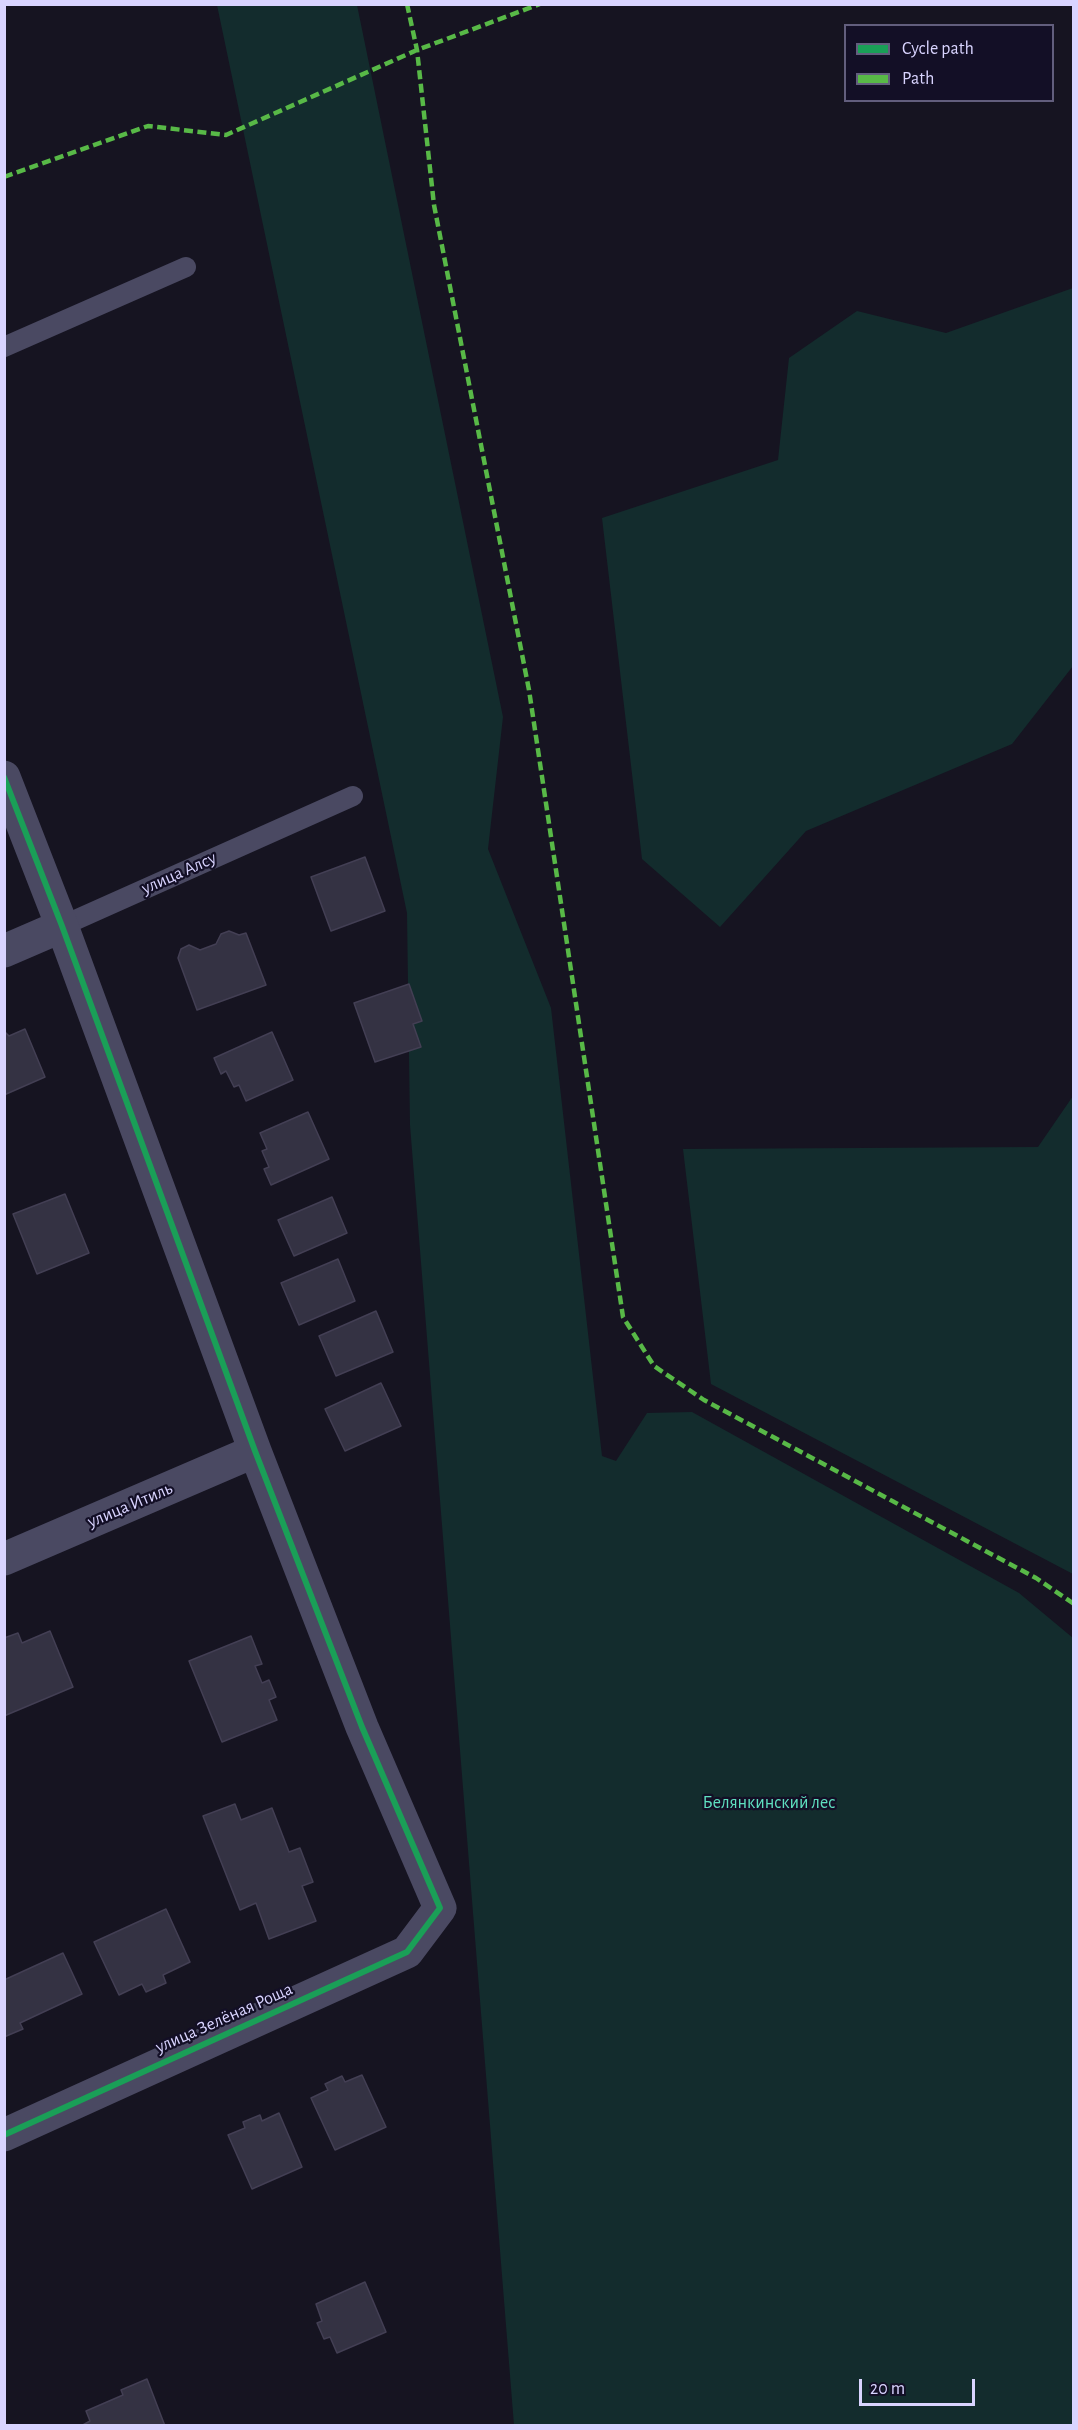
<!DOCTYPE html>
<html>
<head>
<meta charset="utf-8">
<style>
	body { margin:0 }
	#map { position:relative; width:1078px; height:2430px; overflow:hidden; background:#161421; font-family:"Alegreya Sans",sans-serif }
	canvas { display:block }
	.frame { position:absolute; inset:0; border:6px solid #d9d4ff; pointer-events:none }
	.legend { position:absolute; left:844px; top:24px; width:210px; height:78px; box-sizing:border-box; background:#130f26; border:2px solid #625e7d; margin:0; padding:8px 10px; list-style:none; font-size:18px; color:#d9d4ff }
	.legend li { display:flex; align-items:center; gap:12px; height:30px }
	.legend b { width:30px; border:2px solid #625e7d }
	.scale { position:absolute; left:859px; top:2379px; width:116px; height:27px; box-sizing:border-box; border:3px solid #d9d4ff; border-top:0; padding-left:8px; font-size:18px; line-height:21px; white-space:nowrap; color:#d9d4ff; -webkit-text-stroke:4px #130f26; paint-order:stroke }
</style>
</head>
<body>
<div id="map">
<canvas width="1078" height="2430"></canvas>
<div class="frame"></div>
<ul class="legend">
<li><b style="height:8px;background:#1a9f57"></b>Cycle path</li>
<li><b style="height:8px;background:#58b947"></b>Path</li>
</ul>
<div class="scale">20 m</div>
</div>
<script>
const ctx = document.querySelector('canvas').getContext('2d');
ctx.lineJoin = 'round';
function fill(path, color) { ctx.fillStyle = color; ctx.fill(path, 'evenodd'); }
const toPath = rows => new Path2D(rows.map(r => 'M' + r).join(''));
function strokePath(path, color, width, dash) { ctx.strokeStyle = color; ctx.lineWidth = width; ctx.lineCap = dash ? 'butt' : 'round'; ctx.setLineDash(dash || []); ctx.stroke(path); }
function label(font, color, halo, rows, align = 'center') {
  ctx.font = font + ' "Alegreya Sans",sans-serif'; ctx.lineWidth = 4.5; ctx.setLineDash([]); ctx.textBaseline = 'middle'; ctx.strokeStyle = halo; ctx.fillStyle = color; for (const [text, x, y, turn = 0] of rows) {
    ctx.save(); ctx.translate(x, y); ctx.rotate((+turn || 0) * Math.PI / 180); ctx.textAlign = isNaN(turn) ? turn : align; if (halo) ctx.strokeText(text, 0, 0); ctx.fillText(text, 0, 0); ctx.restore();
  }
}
const green = toPath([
	[217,5,357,5,503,717,488,849,551,1008,602,1456,616,1461,647,1413,692,1412,1019,1593,1073,1638,1073,2425,514,2425,410,1125,407,913],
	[1073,288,1073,666,1012,744,806,831,720,927,642,859,602,518,778,460,789,358,857,311,946,333],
	[1073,1096,1073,1574,711,1384,683,1149,1038,1147]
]);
const building = toPath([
	[365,857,385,911,331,931,311,877,365,857],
	[229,931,239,935,246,933,266,985,197,1010,178,958,181,949,189,945,200,950,216,944,221,934,229,931],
	[409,984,422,1021,413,1024,421,1047,375,1062,354,1003,409,984],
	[25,1029,45,1077,4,1095,4,1031,9,1036,25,1029],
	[272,1032,293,1080,246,1101,239,1085,234,1087,226,1071,221,1074,214,1058,272,1032],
	[308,1112,329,1159,271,1185,264,1169,269,1167,262,1151,267,1149,260,1133,308,1112],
	[65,1194,89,1253,37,1274,13,1214,65,1194],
	[332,1197,347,1233,294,1256,278,1220,332,1197],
	[338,1259,355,1301,299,1325,281,1283,338,1259],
	[376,1311,393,1352,336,1376,319,1336,376,1311],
	[381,1383,401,1426,345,1451,325,1409,381,1383],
	[50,1631,73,1687,4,1716,4,1638,18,1633,22,1643,50,1631],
	[251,1636,262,1664,255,1666,262,1683,269,1680,276,1697,269,1700,277,1720,222,1742,189,1661,251,1636],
	[235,1804,241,1820,272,1808,289,1852,300,1848,313,1882,302,1886,316,1921,269,1939,256,1903,240,1910,203,1816,235,1804],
	[166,1909,190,1962,163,1975,166,1983,146,1992,142,1984,119,1995,94,1942,166,1909],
	[63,1953,82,1994,20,2023,23,2029,4,2037,4,1980,63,1953],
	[362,2075,386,2127,335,2150,311,2098,328,2090,325,2084,342,2076,345,2082,362,2075],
	[279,2113,302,2167,252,2189,228,2135,245,2128,243,2122,260,2115,262,2121,279,2113],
	[365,2282,386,2332,337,2353,330,2337,324,2339,317,2323,322,2321,316,2304,365,2282],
	[147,2379,165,2426,81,2426,90,2421,86,2411,123,2395,121,2390,147,2379]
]);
const lane = toPath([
	[4,347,186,267],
	[62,926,353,796]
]);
const street = toPath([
	[4,777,62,926,255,1451,362,1727,440,1908,407,1952,4,2135],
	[4,951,62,926],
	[4,1559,255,1451]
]);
const quiet = toPath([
	[407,4,417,50,434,205,529,690,623,1317,654,1366,704,1400,1036,1578,1074,1604],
	[4,177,148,126,226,135,417,50,540,4]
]);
const cycleway = toPath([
	[4,777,62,926,255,1451,362,1727,440,1908,407,1952,4,2135]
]);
const streetNames = [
	["улица Алсу",179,873,-24],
	["улица Итиль",130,1505,-23],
	["улица Зелёная Роща",224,2018,-24]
];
const parkNames = [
	["Белянкинский лес",769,1803]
];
fill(green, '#132c2d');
fill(building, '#343243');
strokePath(building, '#433f54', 1.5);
strokePath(lane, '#4a4962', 20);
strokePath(street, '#4a4962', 33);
strokePath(quiet, '#58b947', 4.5, [9, 4.5]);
strokePath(cycleway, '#1a9f57', 6);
label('18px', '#d9d4ff', '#130f26', streetNames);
label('18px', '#5fe0c0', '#130f26', parkNames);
</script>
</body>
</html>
